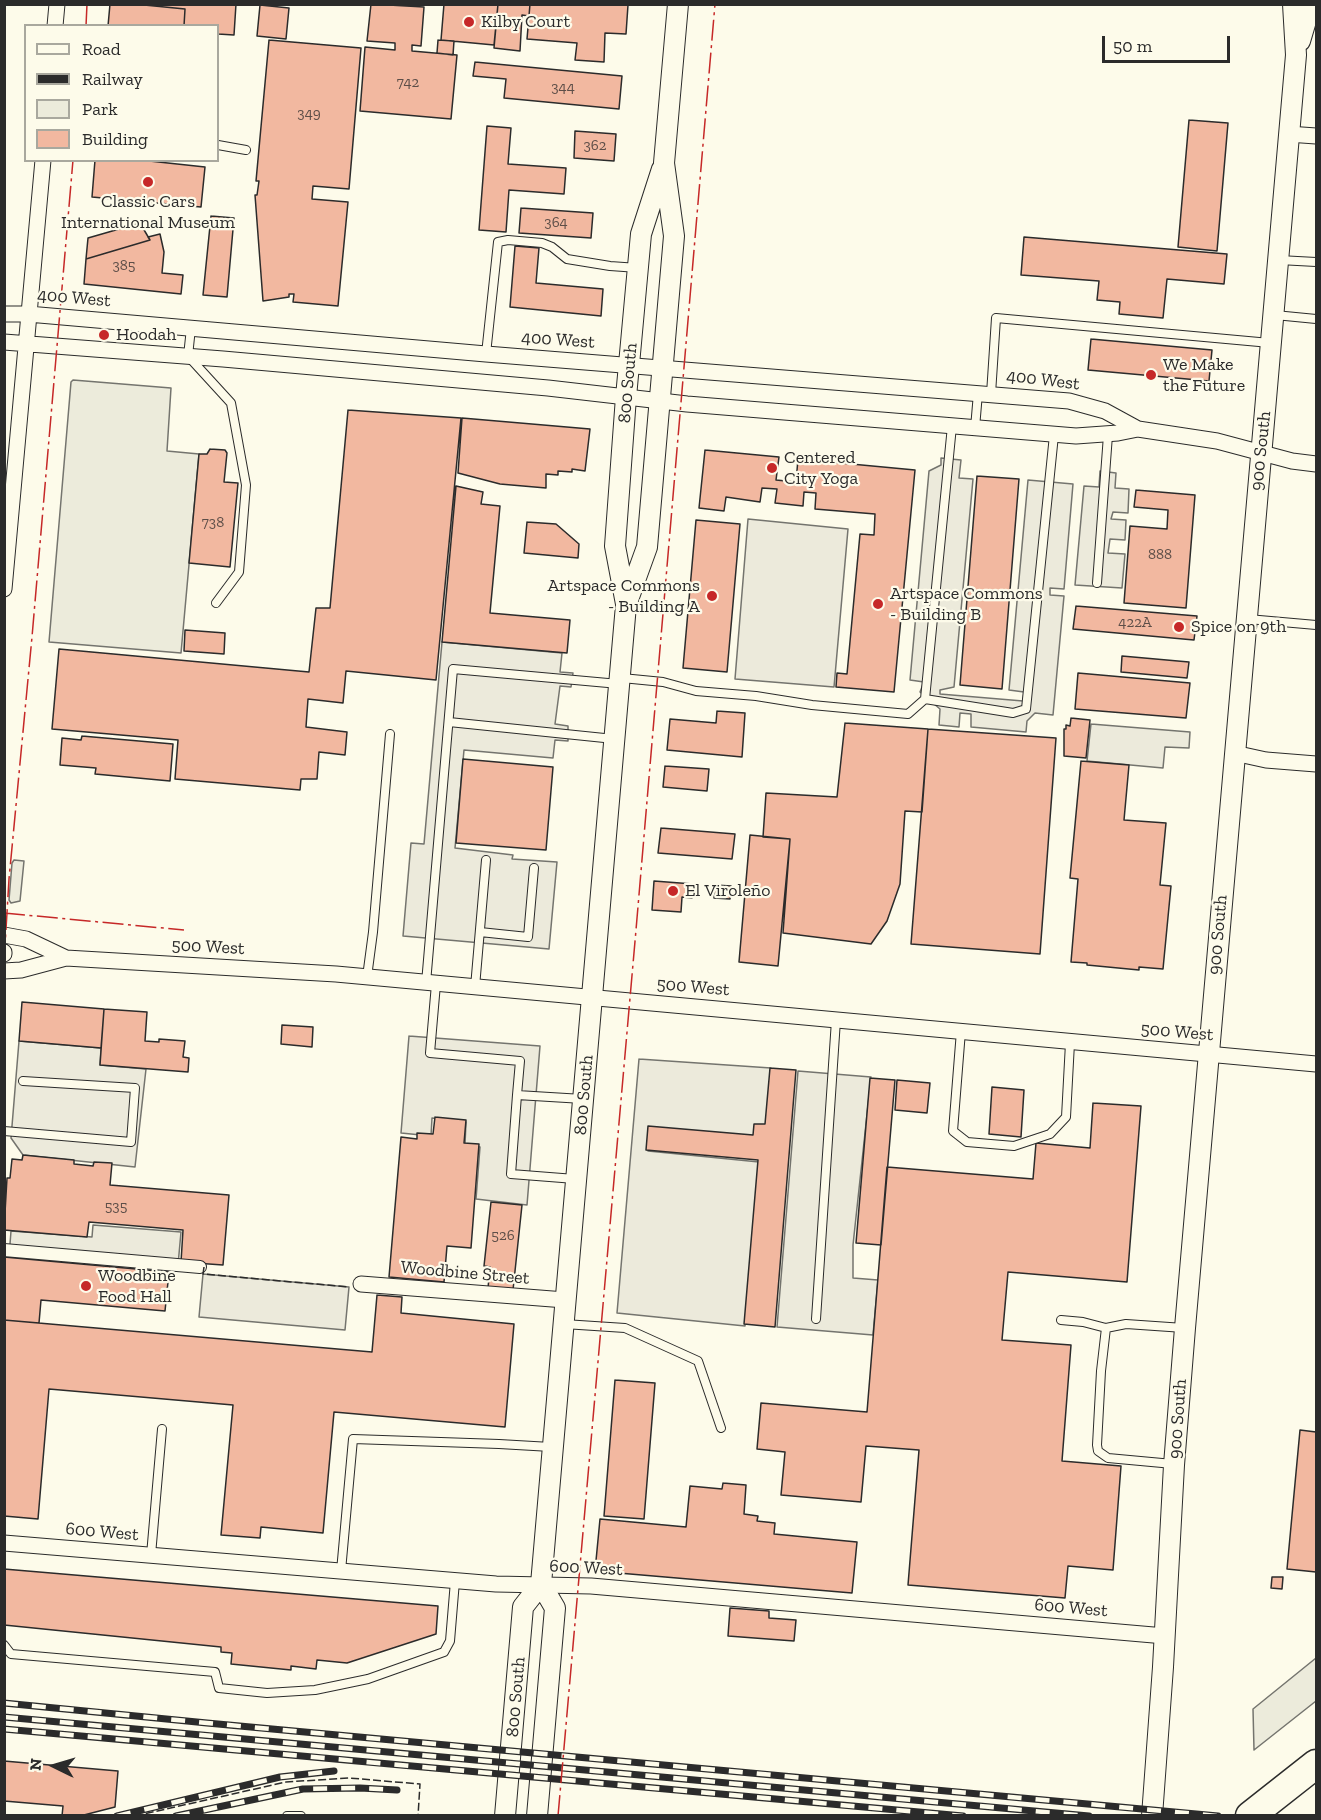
<!DOCTYPE html>
<html>
<head>
<meta charset="utf-8">
<style>
	body { margin:0 }
	#map { position:relative; width:1321px; height:1820px; overflow:hidden; background:#fdfbea; font-family:"Zilla Slab",serif }
	canvas { display:block }
	.frame { position:absolute; inset:0; border:6px solid #2b2b2b; pointer-events:none }
	.legend { position:absolute; left:24px; top:24px; width:195px; height:138px; box-sizing:border-box; background:#fdfbea; border:2px solid #a9a89e; margin:0; padding:8px 10px; list-style:none; font-size:18px; color:#2b2b2b }
	.legend li { display:flex; align-items:center; gap:12px; height:30px }
	.legend b { width:30px; border:2px solid #a9a89e }
	.north { position:absolute; left:24px; top:1736px; width:60px; height:60px; -webkit-text-stroke:4px #fdfbea; paint-order:stroke; rotate:275deg; font-size:16px; font-weight:700; line-height:24px; text-align:center; color:#2b2b2b }
	.north::after { content:''; display:block; margin:auto; width:21px; height:27px; background:#2b2b2b; clip-path:polygon(50% 0,100% 100%,50% 72%,0 100%) }
	.scale { position:absolute; left:1102px; top:36px; width:128px; height:27px; box-sizing:border-box; border:3px solid #2b2b2b; border-top:0; padding-left:8px; font-size:18px; line-height:21px; white-space:nowrap; color:#2b2b2b; -webkit-text-stroke:4px #fdfbea; paint-order:stroke }
</style>
</head>
<body>
<div id="map">
<canvas width="1321" height="1820"></canvas>
<div class="frame"></div>
<ul class="legend">
<li><b style="height:8px;background:#fdfbea"></b>Road</li>
<li><b style="height:8px;background:#2b2b2b"></b>Railway</li>
<li><b style="height:16px;background:#ecebdb"></b>Park</li>
<li><b style="height:16px;background:#f2b8a0"></b>Building</li>
</ul>
<div class="north">N</div>
<div class="scale">50 m</div>
</div>
<script>
const ctx = document.querySelector('canvas').getContext('2d');
ctx.lineJoin = 'round';
function fill(path, color) { ctx.fillStyle = color; ctx.fill(path, 'evenodd'); }
const toPath = rows => new Path2D(rows.map(r => 'M' + r).join(''));
function strokePath(path, color, width, dash) { ctx.strokeStyle = color; ctx.lineWidth = width; ctx.lineCap = dash ? 'butt' : 'round'; ctx.setLineDash(dash || []); ctx.stroke(path); }
function label(font, color, halo, rows, align = 'center') {
  ctx.font = font + ' "Zilla Slab",serif'; ctx.lineWidth = 4.5; ctx.setLineDash([]); ctx.textBaseline = 'middle'; ctx.strokeStyle = halo; ctx.fillStyle = color; for (const [text, x, y, turn = 0] of rows) {
    ctx.save(); ctx.translate(x, y); ctx.rotate((+turn || 0) * Math.PI / 180); ctx.textAlign = isNaN(turn) ? turn : align; if (halo) ctx.strokeText(text, 0, 0); ctx.fillText(text, 0, 0); ctx.restore();
  }
}
const green = toPath([
	[73,380,171,388,167,451,199,454,181,653,49,642,71,382,73,380],
	[14,860,24,861,20,901,11,903,9,900,12,863,14,860],
	[1316,1658,1316,1701,1254,1750,1253,1709,1316,1658]
]);
const parking = toPath([
	[941,458,961,460,959,478,973,479,954,687,940,690,940,694,1023,701,1024,692,1009,690,1028,480,1073,484,1064,589,1050,588,1050,595,1064,596,1053,715,1035,713,1027,721,1026,732,971,727,971,714,960,713,959,727,939,725,940,709,920,692,924,682,910,680,929,471,941,465,941,458],
	[1100,471,1116,473,1115,488,1129,489,1128,513,1113,512,1111,519,1126,520,1125,540,1110,539,1108,553,1125,554,1122,588,1075,585,1084,486,1099,487,1100,471],
	[748,519,848,529,834,687,735,679,748,519],
	[442,642,562,653,560,672,573,673,571,687,560,686,555,724,568,726,568,741,555,740,553,758,464,750,455,848,513,855,512,859,557,862,549,949,403,936,411,843,424,844,442,642],
	[1091,724,1190,732,1189,748,1165,747,1163,768,1087,761,1091,724],
	[409,1036,540,1046,527,1205,476,1199,480,1147,465,1145,466,1122,432,1118,431,1136,401,1133,409,1036],
	[19,1041,101,1048,100,1065,146,1069,135,1167,23,1155,11,1138,19,1041],
	[639,1059,771,1068,765,1137,650,1128,648,1151,759,1162,745,1326,617,1313,639,1059],
	[798,1071,871,1077,853,1245,853,1278,878,1280,873,1335,777,1327,798,1071],
	[93,1225,181,1232,178,1265,9,1257,11,1231,92,1237,93,1225],
	[203,1274,349,1287,345,1330,199,1317,203,1274]
]);
const building = toPath([
	[110,4,134,4,185,9,184,26,108,26,110,4],
	[134,4,236,4,234,35,218,34,218,26,184,26,185,9,134,4],
	[371,4,424,7,421,46,412,45,412,51,457,55,451,119,360,111,365,47,395,50,395,43,367,41,371,4],
	[444,4,498,4,494,45,441,40,444,4],
	[498,4,530,4,529,16,522,15,520,51,494,48,498,4],
	[530,4,628,5,626,34,605,33,604,62,575,60,577,43,527,39,530,4],
	[260,5,289,8,286,39,257,36,260,5],
	[269,40,361,48,349,189,313,186,312,199,348,202,338,306,293,302,294,294,289,294,289,297,263,301,255,195,257,195,259,181,256,181,269,40],
	[438,40,454,41,453,55,437,53,438,40],
	[475,62,622,76,619,109,504,98,506,79,473,76,475,62],
	[1189,120,1228,123,1217,251,1178,247,1189,120],
	[487,126,511,128,508,164,566,168,564,194,509,190,506,232,479,230,487,126],
	[575,131,616,134,614,161,574,158,575,131],
	[95,160,140,160,205,167,201,207,92,197,95,160],
	[521,208,593,213,591,238,519,233,521,208],
	[211,216,234,218,227,297,203,295,211,216],
	[140,223,150,240,86,259,88,238,140,223],
	[160,234,164,252,162,273,183,275,181,294,84,284,86,259,150,240,148,237,160,234],
	[1024,237,1227,254,1224,284,1167,279,1163,318,1119,314,1120,302,1097,300,1099,281,1021,275,1024,237],
	[515,246,539,248,536,283,603,289,601,316,510,307,515,246],
	[1091,339,1212,350,1209,381,1088,370,1091,339],
	[348,410,461,418,436,680,346,671,343,703,308,699,306,727,347,732,345,755,319,752,317,779,301,779,300,790,175,779,178,740,52,729,59,649,309,672,316,608,330,608,348,410],
	[462,418,590,429,585,471,572,469,572,472,558,471,558,475,546,474,546,488,500,484,458,473,462,418],
	[210,449,225,450,227,453,224,482,238,483,230,567,189,563,199,454,207,454,210,449],
	[705,450,779,457,776,480,796,482,798,459,915,470,894,692,836,687,837,673,847,674,860,534,874,535,875,514,815,509,816,493,804,492,803,506,775,503,777,489,762,488,760,502,726,497,724,511,699,508,705,450],
	[977,476,1019,479,1002,689,960,685,977,476],
	[456,486,483,492,481,504,500,506,490,613,570,620,567,653,442,642,456,486],
	[1136,490,1195,495,1186,608,1124,603,1130,526,1167,529,1168,510,1134,507,1136,490],
	[696,520,740,524,727,672,683,668,696,520],
	[527,522,556,524,579,544,578,558,524,553,527,522],
	[1076,606,1197,616,1194,640,1073,629,1076,606],
	[185,630,225,633,224,654,184,651,185,630],
	[1122,656,1189,662,1187,678,1121,672,1122,656],
	[1078,673,1190,683,1186,718,1075,709,1078,673],
	[717,711,745,713,742,757,667,750,670,719,716,723,717,711],
	[1071,718,1090,720,1086,758,1064,756,1064,729,1066,729,1066,725,1070,726,1071,718],
	[845,723,928,729,922,812,905,811,900,884,887,921,871,944,783,933,790,839,763,837,766,793,837,797,845,723],
	[928,729,1056,738,1040,954,911,944,928,729],
	[82,736,173,744,170,781,95,774,96,768,60,765,62,738,81,740,82,736],
	[463,759,553,767,546,850,456,843,463,759],
	[1081,761,1129,765,1124,820,1166,823,1160,885,1171,886,1163,969,1139,967,1139,970,1087,965,1087,963,1071,962,1078,879,1070,878,1081,761],
	[665,766,709,769,707,791,663,787,665,766],
	[661,828,735,834,732,859,658,853,661,828],
	[750,835,790,839,778,966,739,962,750,835],
	[654,881,693,884,692,898,682,897,681,912,652,910,654,881],
	[715,885,731,886,730,899,714,898,715,885],
	[22,1002,104,1009,101,1048,19,1041,22,1002],
	[104,1009,147,1012,145,1041,159,1042,159,1039,185,1041,183,1057,189,1058,188,1072,100,1065,104,1009],
	[282,1025,313,1027,312,1047,281,1044,282,1025],
	[770,1068,796,1070,775,1327,744,1324,758,1160,646,1150,648,1126,753,1135,754,1124,765,1124,770,1068],
	[870,1078,895,1080,881,1245,856,1243,870,1078],
	[897,1080,930,1083,927,1113,895,1110,897,1080],
	[992,1087,1024,1090,1021,1137,989,1134,992,1087],
	[1093,1103,1141,1106,1127,1282,1008,1272,1002,1340,1071,1345,1062,1461,1121,1466,1113,1570,1068,1566,1065,1598,908,1585,919,1450,866,1446,861,1502,781,1495,785,1452,757,1449,761,1403,867,1412,887,1167,1033,1179,1036,1143,1090,1148,1093,1103],
	[435,1117,466,1120,464,1143,479,1144,471,1248,447,1246,444,1282,389,1277,401,1137,417,1139,417,1133,433,1134,435,1117],
	[23,1155,74,1160,74,1164,93,1166,94,1162,112,1163,110,1185,229,1195,223,1265,181,1262,183,1230,89,1222,87,1237,4,1230,7,1178,10,1178,12,1159,22,1160,23,1155],
	[491,1202,522,1205,513,1290,488,1288,490,1267,484,1266,491,1202],
	[4,1257,169,1272,165,1311,41,1300,39,1323,4,1320,4,1257],
	[377,1295,402,1297,401,1313,514,1324,505,1427,334,1412,323,1533,261,1527,260,1538,221,1535,233,1405,49,1389,38,1519,4,1516,4,1320,372,1352,377,1295],
	[615,1380,655,1383,644,1519,604,1516,615,1380],
	[1300,1430,1316,1432,1316,1572,1287,1569,1300,1430],
	[723,1483,746,1485,744,1514,758,1516,757,1521,775,1523,774,1534,857,1542,852,1593,595,1571,600,1519,686,1527,690,1486,722,1489,723,1483],
	[4,1569,438,1606,436,1634,347,1663,317,1660,316,1669,291,1666,291,1670,231,1664,232,1653,221,1652,221,1647,4,1625,4,1569],
	[1272,1577,1283,1577,1282,1589,1271,1588,1272,1577],
	[730,1608,769,1611,769,1618,796,1620,794,1641,728,1636,730,1608],
	[4,1761,118,1771,115,1807,80,1816,62,1816,63,1806,4,1801,4,1761]
]);
const service = toPath([
	[218,145,246,150],
	[1279,260,1316,262],
	[1275,315,1316,319],
	[191,328,188,356,231,403,246,485,239,572,216,603],
	[486,354,498,242,508,240,542,243,552,247,567,259,610,266,638,268],
	[991,394,996,318,1270,343],
	[975,428,978,393],
	[1097,583,1108,435],
	[1248,619,1316,625],
	[622,678,663,682,696,691,756,696,812,705,908,714,925,699,952,426],
	[925,699,1013,713,1026,709,1054,435],
	[449,722,614,739],
	[480,932,528,937,534,868],
	[367,977,373,932,390,734],
	[426,983,453,669,619,684],
	[436,984,430,1053,520,1061,517,1095],
	[475,987,486,860],
	[961,1031,953,1131,967,1142,1014,1146,1050,1134,1066,1117,1070,1043],
	[4,1131,131,1142,135,1088,23,1081],
	[575,1179,511,1174,517,1095,583,1099],
	[816,1319,836,1020],
	[1061,1320,1083,1322,1106,1328],
	[564,1324,625,1328,698,1361,721,1428],
	[1173,1464,1108,1458,1098,1451,1097,1445,1101,1371,1106,1328,1126,1324,1184,1328],
	[151,1555,162,1429],
	[341,1571,353,1439,499,1444,551,1447],
	[4,1645,11,1654,215,1672,219,1688,267,1693,315,1690,368,1679,444,1652,450,1641,455,1581],
	[287,1816,301,1816]
]);
const pedestrian = toPath([
	[4,1250,200,1267]
]);
const minor = toPath([
	[55,26,57,4],
	[1288,134,1316,136],
	[4,314,28,314,486,354,1069,401,1105,411,1138,429],
	[4,342,223,359,548,388,687,404,1076,436,1118,433,1138,429,1217,441,1292,461,1316,464],
	[4,589,43,160],
	[1234,753,1266,760,1316,764],
	[4,935,26,939,66,958],
	[4,952,4,954],
	[4,971,21,970,66,958,336,974,1316,1064],
	[361,1284,565,1300],
	[4,1543,496,1584,591,1586,1165,1636]
]);
const tertiary = toPath([
	[1300,41,1311,4],
	[626,604,615,546,626,397,641,234,662,169],
	[505,1816,523,1607,541,1584,626,605,647,547,674,236,664,163,678,4],
	[537,1816,555,1608,541,1584],
	[1152,1816,1163,1667,1174,1465,1185,1328,1296,55,1293,4]
]);
const motorway = toPath([
	[1250,1816,1316,1764]
]);
const rail = toPath([
	[4,1703,207,1723,1218,1816],
	[4,1717,1089,1816],
	[4,1729,963,1816],
	[117,1816,280,1777,334,1771],
	[176,1816,303,1789,360,1788,397,1790]
]);
const fence = toPath([
	[204,1267,203,1274,349,1287],
	[135,1816,286,1782,349,1778,420,1784,418,1816]
]);
const power = toPath([
	[86,26,87,4],
	[4,913,184,930],
	[4,963,9,879,32,637,73,160],
	[558,1816,636,930,715,4]
]);
const markers = [
	[469,22,6,"#c62828"],
	[148,182,6,"#c62828"],
	[104,335,6,"#c62828"],
	[1151,375,6,"#c62828"],
	[772,468,6,"#c62828"],
	[712,596,6,"#c62828"],
	[878,604,6,"#c62828"],
	[1179,627,6,"#c62828"],
	[673,891,6,"#c62828"],
	[86,1286,6,"#c62828"]
];
const numberNames = [
	["742",408,83],
	["344",563,88],
	["349",309,114],
	["362",595,146],
	["364",556,223],
	["385",124,266],
	["738",213,523],
	["888",1160,555],
	["422A",1135,623],
	["535",116,1207],
	["526",503,1236]
];
const poiNames = [
	["Kilby Court",481,22],
	["Classic Cars",148,202,"center"],
	["International Museum",148,223,"center"],
	["Hoodah",116,335],
	["We Make",1163,365],
	["the Future",1163,386],
	["Centered",784,458],
	["City Yoga",784,479],
	["Artspace Commons",700,586,"right"],
	["- Building A",700,607,"right"],
	["Artspace Commons",890,594],
	["- Building B",890,615],
	["Spice on 9th",1191,627],
	["El Viroleño",685,891],
	["Woodbine",98,1276],
	["Food Hall",98,1297]
];
const streetNames = [
	["400 West",74,298,5],
	["400 West",558,340,4],
	["400 West",1043,380,7],
	["800 South",628,383,-85],
	["900 South",1261,451,-84],
	["900 South",1218,935,-85],
	["500 West",208,947,3],
	["500 West",693,987,5],
	["500 West",1177,1032,5],
	["800 South",584,1095,-85],
	["Woodbine Street",465,1273,5],
	["900 South",1178,1419,-86],
	["600 West",102,1532,5],
	["600 West",586,1568,3],
	["600 West",1071,1608,5],
	["800 South",516,1697,-85]
];
fill(green, '#ecebdb');
strokePath(green, '#74746e', 1.5);
fill(parking, '#eceadb');
strokePath(parking, '#74746e', 1.5);
fill(building, '#f2b8a0');
strokePath(building, '#2b2b2b', 1.5);
strokePath(service, '#2b2b2b', 10);
strokePath(pedestrian, '#2b2b2b', 14);
strokePath(minor, '#2b2b2b', 17);
strokePath(tertiary, '#2b2b2b', 22);
strokePath(motorway, '#2b2b2b', 31);
strokePath(service, '#fdfbea', 8);
strokePath(pedestrian, '#fdfbea', 12);
strokePath(minor, '#fdfbea', 15);
strokePath(tertiary, '#fdfbea', 20);
strokePath(motorway, '#fdfbea', 28);
strokePath(rail, '#2b2b2b', 7);
strokePath(rail, '#fdfbea', 4.5, [14]);
strokePath(fence, '#2b2b2b', 1.5, [8, 3]);
strokePath(power, '#c62828', 1.5, [21, 4.5, 3, 4.5]);
for (const [x, y, r, color] of markers) { const dot = new Path2D(); dot.arc(x, y, r, 0, 2 * Math.PI); ctx.fillStyle = color; ctx.fill(dot); strokePath(dot, '#fdfbea', 2); }
label('15px', '#5d4e48', null, numberNames);
label('18px', '#2b2b2b', '#fdfbea', poiNames, 'left');
label('18px', '#2b2b2b', '#fdfbea', streetNames);
</script>
</body>
</html>
